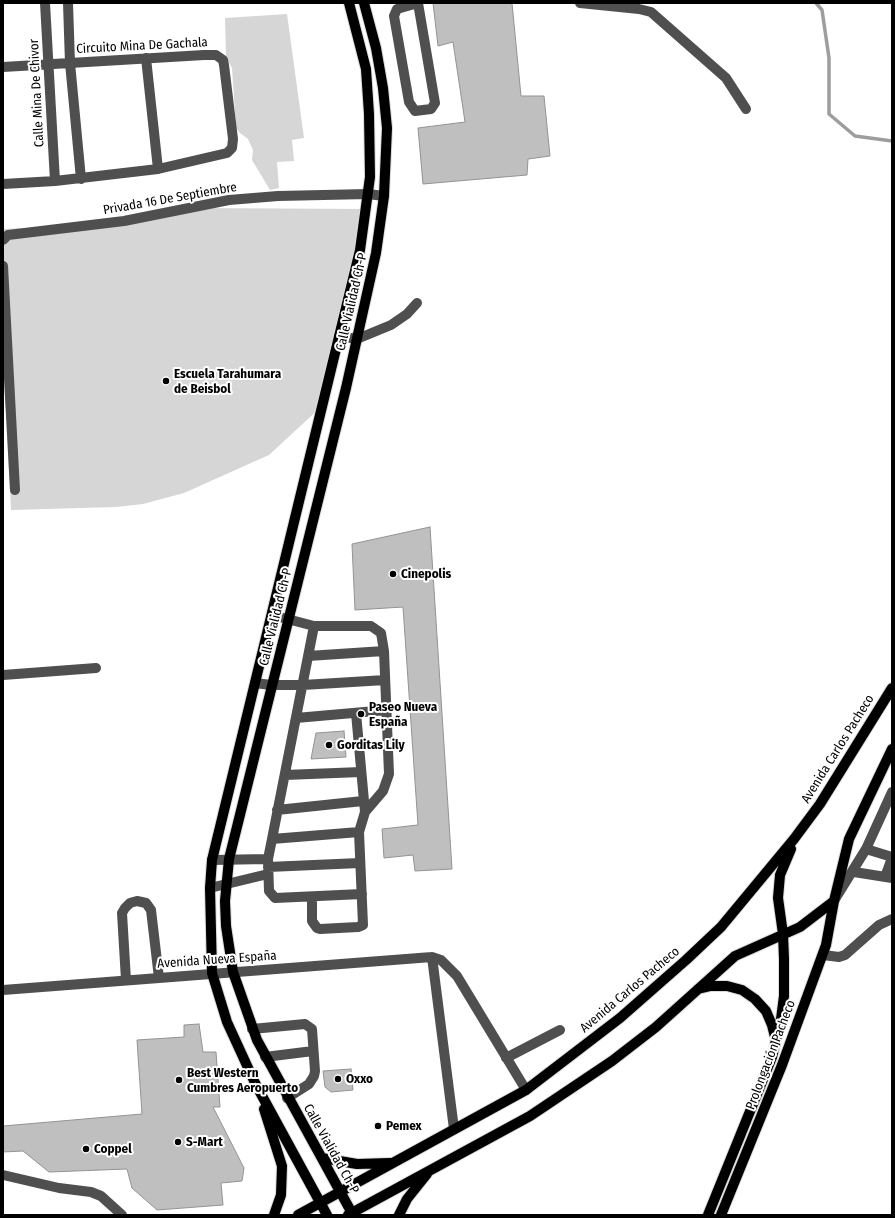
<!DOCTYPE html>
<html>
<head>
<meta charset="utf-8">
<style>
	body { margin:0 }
	#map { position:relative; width:895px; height:1218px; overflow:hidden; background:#fff; font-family:"Fira Sans Condensed",sans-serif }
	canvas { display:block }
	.frame { position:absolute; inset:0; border:4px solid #000; pointer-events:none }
</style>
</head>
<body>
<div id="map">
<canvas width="895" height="1218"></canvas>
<div class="frame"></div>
</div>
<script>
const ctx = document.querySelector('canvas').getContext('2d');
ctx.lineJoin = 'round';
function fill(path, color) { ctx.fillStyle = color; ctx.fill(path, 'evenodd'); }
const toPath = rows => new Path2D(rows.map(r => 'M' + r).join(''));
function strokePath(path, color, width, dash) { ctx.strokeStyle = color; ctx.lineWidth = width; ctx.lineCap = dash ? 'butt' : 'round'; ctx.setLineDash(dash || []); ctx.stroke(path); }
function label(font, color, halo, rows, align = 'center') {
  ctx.font = font + ' "Fira Sans Condensed",sans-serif'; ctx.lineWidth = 4; ctx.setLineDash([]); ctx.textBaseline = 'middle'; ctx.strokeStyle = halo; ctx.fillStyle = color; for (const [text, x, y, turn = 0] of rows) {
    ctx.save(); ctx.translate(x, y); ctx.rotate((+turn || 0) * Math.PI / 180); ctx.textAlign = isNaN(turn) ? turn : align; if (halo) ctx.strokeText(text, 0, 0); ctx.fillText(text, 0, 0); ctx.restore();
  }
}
const green = toPath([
	[287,14,304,138,292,140,294,161,277,162,279,188,270,190,252,160,253,150,248,139,240,133,236,128,232,68,226,57,225,18],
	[196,208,365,209,322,406,269,455,184,493,143,504,116,507,11,510,3,356,3,229,132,223]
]);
const stream = toPath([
	[816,3,822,10,829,58,829,114,855,136,892,141]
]);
const building = toPath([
	[433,3,512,3,521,96,544,96,550,156,528,159,527,175,423,184,418,128,465,122,453,42,438,46,433,3],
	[430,527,452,869,415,871,413,855,384,858,382,829,418,825,403,607,355,610,352,544,430,527],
	[344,731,346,757,311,759,316,733,344,731],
	[199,1024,203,1052,216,1052,220,1107,213,1107,244,1168,242,1181,221,1183,223,1205,157,1210,132,1188,127,1169,49,1172,23,1151,3,1152,3,1126,142,1114,137,1040,184,1037,184,1025,199,1024],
	[351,1069,353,1090,331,1092,325,1087,323,1071,351,1069]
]);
const minor = toPath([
	[45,3,55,181],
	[68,3,70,63,81,179],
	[418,3,435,103,431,109,415,111,409,102,394,16,397,9,418,3],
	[580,3,639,9,651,12,726,78,746,109],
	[146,58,158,169],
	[3,67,204,55,216,55,223,60,224,65,233,139,232,148,227,153,158,169,55,181,3,184],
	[3,240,8,235,124,221,229,200,278,196,368,194,384,196],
	[3,266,15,490],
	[339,336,357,339,391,325,407,314,417,303],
	[272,615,314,626,272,839,268,859,269,891,275,898,362,894],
	[308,656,384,651],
	[3,675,96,668],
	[255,683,271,685,303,685,385,680],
	[356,713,365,812],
	[296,718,387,710],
	[285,775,361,772],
	[277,810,363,801],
	[272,839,359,832],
	[866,849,892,857],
	[212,860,268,859],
	[268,867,360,863],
	[854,872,892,878],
	[885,877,892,858],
	[210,888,268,874],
	[312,897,312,921,317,928,320,929,358,927,363,925,359,832,365,812,383,791,389,774,384,651,381,633,371,626,314,626],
	[835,899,866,849,892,792],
	[823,955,839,957,845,955,879,925,892,919],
	[432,957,454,1129],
	[126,980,122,913,125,908,130,903,137,901,146,903,151,910,159,978],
	[3,990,432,957,441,960,457,976,526,1090],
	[252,1029,305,1024,312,1029,315,1071,314,1076,309,1084,287,1098],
	[265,1057,313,1051],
	[506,1058,560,1030],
	[3,1175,59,1188,91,1192,101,1196,122,1215]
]);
const major = toPath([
	[698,989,711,986,727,986,742,990,755,999,766,1011,772,1025,775,1037],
	[264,1109,282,1166,281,1195,274,1215],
	[322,1158,357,1164,390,1163],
	[298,1215,526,1090,620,1018,686,960,721,927,794,839,820,804,892,688],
	[327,1215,255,1083,227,1022,212,973,210,888,212,860,360,250,370,177,369,114,366,69,349,3],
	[348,1215,530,1116,612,1061,656,1027,735,956,800,927,834,901],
	[353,1215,257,1040,233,972,226,926,225,901,229,859,346,388,376,253,384,196,387,128,383,88,376,48,364,3],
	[399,1215,407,1199,427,1174],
	[708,1215,772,1057,781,1019,784,996,784,959,783,934,778,898,780,875,791,849],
	[721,1215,782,1065,826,945,834,901,849,839,892,749]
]);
const markers = [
	[166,381,4,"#000"],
	[393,574,4,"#000"],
	[361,714,4,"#000"],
	[329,745,4,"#000"],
	[338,1079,4,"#000"],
	[179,1080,4,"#000"],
	[378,1126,4,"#000"],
	[178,1142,4,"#000"],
	[86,1149,4,"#000"]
];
const streetNames = [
	["Circuito Mina De Gachala",142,46,-3],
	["Calle Mina De Chivor",37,93,-93],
	["Privada 16 De Septiembre",170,199,-10],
	["Calle Vialidad Ch-P",352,302,-77],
	["Calle Vialidad Ch-P",276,617,-76],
	["Avenida Carlos Pacheco",838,749,-58],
	["Avenida Nueva España",217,960,-4],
	["Avenida Carlos Pacheco",630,990,-40],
	["Prolongación Pacheco",771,1055,-69],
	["Calle Vialidad Ch-P",331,1149,61]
];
const poiNames = [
	["Escuela Tarahumara",174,374],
	["de Beisbol",174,389],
	["Cinepolis",401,574],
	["Paseo Nueva",369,707],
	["España",369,722],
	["Gorditas Lily",337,745],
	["Best Western",187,1073],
	["Cumbres Aeropuerto",187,1088],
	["Oxxo",346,1079],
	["Pemex",386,1126],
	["S-Mart",186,1142],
	["Coppel",94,1149]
];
fill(green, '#d6d6d6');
strokePath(stream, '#9d9d9d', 3.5);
fill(building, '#bfbfbf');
strokePath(building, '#939393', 1);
strokePath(major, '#dbdbdb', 12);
strokePath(minor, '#4f4f4f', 10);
strokePath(major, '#000', 10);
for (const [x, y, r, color] of markers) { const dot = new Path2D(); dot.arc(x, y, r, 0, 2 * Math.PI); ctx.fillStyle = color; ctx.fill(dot); strokePath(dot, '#fff', 1.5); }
label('13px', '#000', '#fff', streetNames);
label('bold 13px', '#000', '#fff', poiNames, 'left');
</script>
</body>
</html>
